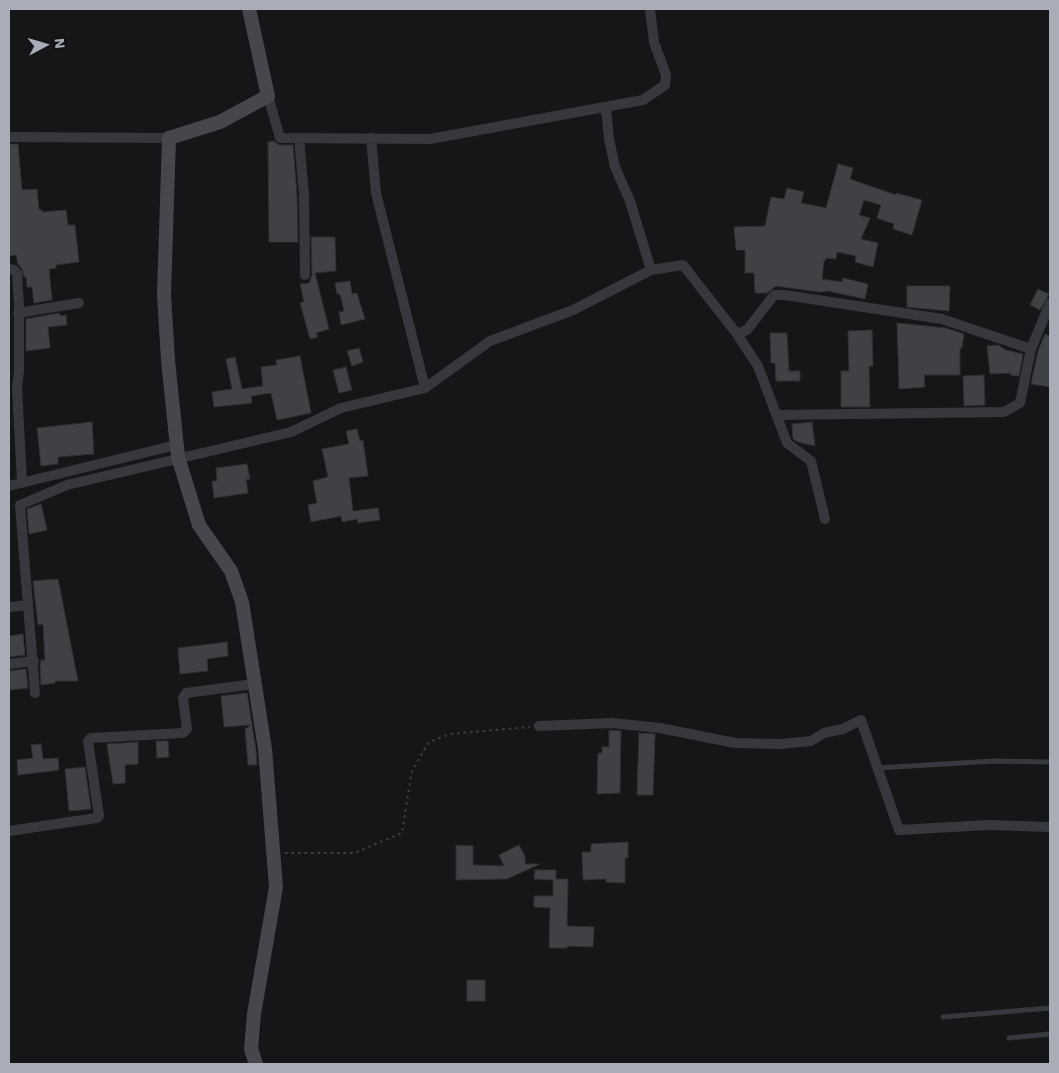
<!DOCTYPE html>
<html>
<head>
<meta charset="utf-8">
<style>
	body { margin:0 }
	#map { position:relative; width:1059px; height:1073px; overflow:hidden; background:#161618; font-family:"Work Sans",sans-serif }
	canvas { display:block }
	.frame { position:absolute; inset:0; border:10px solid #a8adb8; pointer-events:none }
	.north { position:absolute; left:20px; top:20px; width:50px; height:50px; -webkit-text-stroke:4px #111113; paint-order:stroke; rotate:84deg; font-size:14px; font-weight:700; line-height:20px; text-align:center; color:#a8adb8 }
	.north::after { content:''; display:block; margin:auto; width:18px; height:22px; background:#a8adb8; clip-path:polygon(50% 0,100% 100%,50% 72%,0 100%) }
</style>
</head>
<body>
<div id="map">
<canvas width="1059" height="1073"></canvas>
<div class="frame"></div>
<div class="north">N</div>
</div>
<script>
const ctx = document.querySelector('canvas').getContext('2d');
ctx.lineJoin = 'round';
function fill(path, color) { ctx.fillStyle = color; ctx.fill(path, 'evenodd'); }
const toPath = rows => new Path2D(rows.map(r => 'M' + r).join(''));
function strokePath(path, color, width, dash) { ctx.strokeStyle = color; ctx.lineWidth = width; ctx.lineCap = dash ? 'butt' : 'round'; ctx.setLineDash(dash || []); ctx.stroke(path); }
const building = toPath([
	[274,141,279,145,293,145,297,196,298,242,269,242,268,142,274,141],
	[9,144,18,144,22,190,37,189,39,210,42,210,42,212,66,210,68,225,75,225,79,262,56,265,56,268,49,269,52,300,34,303,32,287,27,287,26,277,24,277,22,269,18,264,16,255,9,256,9,144],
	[838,164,853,168,850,179,896,195,896,193,922,200,912,235,893,229,894,224,877,218,881,205,864,200,859,215,870,218,861,239,878,243,873,267,855,262,856,256,837,252,836,259,827,258,824,261,822,279,842,282,843,278,868,284,865,299,828,291,819,292,776,286,767,293,755,293,754,273,745,273,745,250,736,250,734,227,765,226,771,197,784,199,787,188,804,192,801,203,826,208,838,164],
	[311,237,335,237,336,271,315,273,329,329,316,333,318,337,310,339,300,303,304,302,300,284,309,283,312,275,311,237],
	[350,281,352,294,357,293,365,319,341,325,339,312,344,311,340,294,337,294,335,283,350,281],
	[907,286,950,286,949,311,907,307,907,286],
	[1038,289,1049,294,1040,310,1030,305,1038,289],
	[59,313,60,316,66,315,67,325,48,327,50,348,26,351,26,319,59,313],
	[897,323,946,328,964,334,962,348,960,348,960,375,924,375,925,387,899,389,897,323],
	[872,330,873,366,869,366,870,407,841,407,841,371,849,371,848,331,872,330],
	[770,333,787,333,789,371,800,371,800,381,776,381,775,363,771,363,770,333],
	[1045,334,1050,336,1050,387,1031,384,1038,351,1045,334],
	[998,345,1006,350,1023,354,1019,376,1010,375,1011,373,990,374,987,346,998,345],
	[359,348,363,362,352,366,347,351,359,348],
	[300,356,311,413,277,420,271,393,251,396,252,403,214,407,212,392,232,389,226,359,235,357,242,389,263,386,261,367,277,365,276,360,300,356],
	[346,367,352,390,339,393,333,370,346,367],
	[984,375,985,405,964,406,963,376,984,375],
	[92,422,94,454,58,457,58,464,41,466,37,428,92,422],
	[812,422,815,446,798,442,793,439,792,424,812,422],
	[357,429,360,441,363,440,368,476,349,478,353,511,378,508,380,520,358,523,357,519,342,522,341,516,311,522,308,505,317,503,313,481,328,477,322,449,349,444,346,431,357,429],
	[247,464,250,479,246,480,248,493,214,498,212,481,217,481,216,468,247,464],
	[41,504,47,530,29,534,27,509,41,504],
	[58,579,78,681,55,681,55,683,41,685,40,665,41,660,45,660,43,624,38,625,33,581,58,579],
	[23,634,25,655,9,657,9,636,23,634],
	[227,642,228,656,207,659,208,671,180,674,178,648,227,642],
	[26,669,28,688,9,690,9,671,26,669],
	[247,693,256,750,257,765,248,765,245,729,251,725,224,727,221,696,247,693],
	[609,730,621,731,620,793,597,794,598,753,602,753,602,747,609,747,609,730],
	[639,733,655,734,653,795,637,795,639,733],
	[156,741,168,741,169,757,157,758,156,741],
	[138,742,138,764,125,765,125,783,113,784,107,744,138,742],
	[41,744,43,759,58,758,59,770,18,775,17,760,33,758,31,745,41,744],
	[85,767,91,809,69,811,65,769,85,767],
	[628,842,628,858,625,858,625,883,606,882,606,879,583,880,582,852,591,852,591,844,628,842],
	[456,845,473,846,473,865,504,866,499,855,519,845,525,856,525,864,540,864,507,879,456,880,456,845],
	[535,870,556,870,556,879,568,879,567,926,594,927,593,947,567,946,567,948,549,948,550,908,534,907,534,896,553,896,553,880,534,879,535,870],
	[467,980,485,980,485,1001,467,1001,467,980]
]);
const path = toPath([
	[285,853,354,853,402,833,412,770,429,742,450,734,530,727]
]);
const lane = toPath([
	[877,768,994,761,1050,762],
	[943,1017,1050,1008],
	[1009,1038,1050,1034]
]);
const street = toPath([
	[268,96,280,138,430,139,643,100,665,85,666,75,654,42,650,9],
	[606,108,609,139,615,167,630,201,651,270],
	[9,137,169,138],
	[299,138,304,195,305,275],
	[371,138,376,193,425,388],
	[9,269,14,270,17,273,19,306,19,371,17,387,22,482],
	[18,313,79,303],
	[737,334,747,330,774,295,785,295,942,319,1031,349,1050,303],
	[777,415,1004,412,1020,403,1031,349],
	[9,486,176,445],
	[9,607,28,605],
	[9,664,34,661],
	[35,693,20,505,67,485,291,432,341,408,425,388,490,341,573,310,651,270,683,265,737,334,758,366,787,443,811,461,825,519],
	[539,726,612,723,660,728,735,743,781,744,811,741,824,733,843,729,861,720,899,830,988,825,1050,827],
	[9,831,97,818,99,816,88,741,91,738,183,733,187,729,183,698,186,693,254,684]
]);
const secondary = toPath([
	[249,9,268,96,220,122,169,138,164,295,168,360,178,457,199,525,231,571,242,602,265,749,276,887,254,1014,251,1049,256,1064]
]);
fill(building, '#404145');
strokePath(building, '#303034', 1);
strokePath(path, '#3d3f44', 2, [2.5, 4]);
strokePath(lane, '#37383d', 5);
strokePath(street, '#37383d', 10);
strokePath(secondary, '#45474d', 14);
</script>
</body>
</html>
